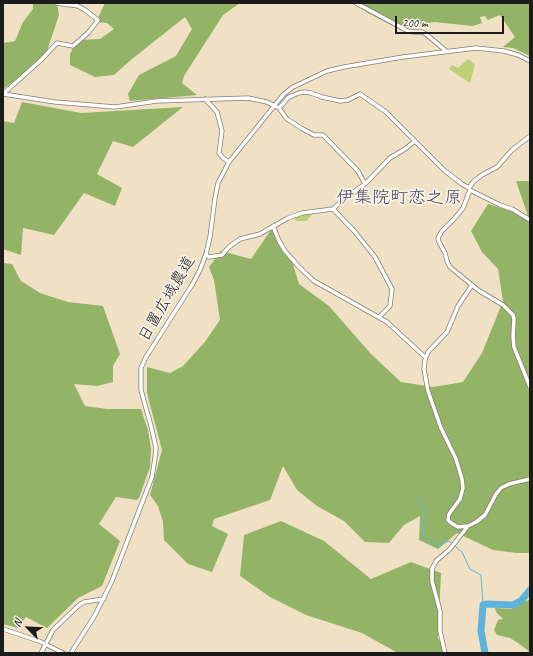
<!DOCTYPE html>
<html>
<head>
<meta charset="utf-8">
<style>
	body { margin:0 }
	#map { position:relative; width:533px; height:656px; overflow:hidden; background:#f1e1c4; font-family:Caveat,sans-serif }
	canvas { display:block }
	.frame { position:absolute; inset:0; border:4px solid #1c1c1c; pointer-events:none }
	.north { position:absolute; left:8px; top:608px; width:40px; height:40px; -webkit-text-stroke:3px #f7f3e8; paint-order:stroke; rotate:294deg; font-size:11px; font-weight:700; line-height:16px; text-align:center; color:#1c1c1c }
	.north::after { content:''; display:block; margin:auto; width:14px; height:18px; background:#1c1c1c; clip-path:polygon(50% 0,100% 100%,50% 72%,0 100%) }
	.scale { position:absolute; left:395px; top:16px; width:109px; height:18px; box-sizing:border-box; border:2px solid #1c1c1c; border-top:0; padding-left:5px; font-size:12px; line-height:14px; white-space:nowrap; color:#1c1c1c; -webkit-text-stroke:3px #f7f3e8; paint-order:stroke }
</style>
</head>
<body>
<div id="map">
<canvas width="533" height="656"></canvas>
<div class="frame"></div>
<div class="north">N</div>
<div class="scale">200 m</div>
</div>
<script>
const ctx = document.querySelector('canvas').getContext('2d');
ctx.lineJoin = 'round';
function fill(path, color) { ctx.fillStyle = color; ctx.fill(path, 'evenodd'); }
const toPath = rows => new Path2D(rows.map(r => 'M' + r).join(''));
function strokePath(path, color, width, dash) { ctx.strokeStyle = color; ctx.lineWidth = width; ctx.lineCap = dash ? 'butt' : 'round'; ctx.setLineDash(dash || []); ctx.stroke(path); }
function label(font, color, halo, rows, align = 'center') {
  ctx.font = font + ' Caveat,"Klee One",sans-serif'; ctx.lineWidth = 3.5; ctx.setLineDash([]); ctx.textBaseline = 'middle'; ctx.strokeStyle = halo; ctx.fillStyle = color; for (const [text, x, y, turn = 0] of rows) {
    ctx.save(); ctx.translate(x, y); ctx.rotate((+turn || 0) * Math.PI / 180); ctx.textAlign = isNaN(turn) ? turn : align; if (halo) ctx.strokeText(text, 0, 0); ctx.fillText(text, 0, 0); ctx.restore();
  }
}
const green = toPath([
	[468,59,475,64,470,83,449,69,452,65,458,68],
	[303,215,312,215,306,221,296,221,294,218]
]);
const forest = toPath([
	[33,3,57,3,59,15,47,51,24,75,3,89,3,43,15,41,23,22,33,9],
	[105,3,240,3,223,15,184,76,182,83,197,95,130,101,128,94,139,75,176,56,192,29,185,17,132,59,114,75,95,77,70,65,70,54,77,40,100,39,114,29,107,23,96,22],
	[358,3,530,3,530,56,513,48,503,47,515,37,500,15,488,20,485,16,480,17,482,23,473,26,434,22,411,26,403,31,366,12],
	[22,102,81,113,183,107,133,147,113,141,97,174,122,188,115,206,84,193,54,235,23,228,21,255,3,249,3,121,14,123],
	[516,181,530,181,530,553,517,553,493,550,457,533,438,549,419,540,420,516,404,525,389,543,365,542,344,521,317,506,297,490,283,466,270,500,214,519,212,526,228,534,212,572,188,564,164,540,163,522,158,506,150,495,162,450,147,393,147,367,170,373,183,366,204,343,220,320,214,280,209,267,221,251,251,259,273,227,292,261,299,284,329,306,371,354,401,382,433,387,463,382,482,353,503,301,498,269,482,252,471,231,488,204,528,216],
	[3,263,12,264,21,281,40,293,68,302,103,306,120,354,113,366,113,382,97,386,74,384,85,406,107,409,141,409,148,430,151,449,150,467,139,498,137,500,116,497,99,524,120,541,102,586,78,598,47,628,26,617,18,628,3,624],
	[281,521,324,541,371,579,411,562,441,573,438,638,446,653,398,653,362,633,306,615,270,597,240,576,244,535],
	[530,599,530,652,518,643,510,638,497,635,494,630,498,620,503,619,496,612,495,608,511,609]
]);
const stream = toPath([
	[416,497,425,508,423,538,438,545,449,541,453,544],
	[455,546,462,552,470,569,481,575,483,605]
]);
const river = toPath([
	[485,653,481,631,483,605,487,604,513,605,521,601,530,590]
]);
const minor = toPath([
	[356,3,408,31,414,32,422,32,426,34,446,51],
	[3,94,55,102,115,107,157,101,248,98,267,102,279,108,289,97,299,93,305,92,311,93,322,97,340,101,348,100,360,94,386,112,445,171,462,184,469,188],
	[3,94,41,60,57,43,73,46,88,33,98,20,85,10,78,6,56,3],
	[205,99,217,112,222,131,219,153,223,158,229,162],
	[279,108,287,119,301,128,314,135,323,135,358,171,365,184],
	[469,188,470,190,463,208,455,218,442,231,438,238,439,242,445,253,447,261,450,267,478,290,503,305,513,315,514,319,513,336,514,347,530,387],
	[469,188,473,182,482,175,497,167,512,150,530,136],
	[470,190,500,205,512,209,530,220],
	[333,209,355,232,375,257,392,289,390,306,379,317],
	[273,226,279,241,285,251,299,267,314,281,387,322,425,357],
	[206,254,209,257,222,255,229,247,240,239,260,234,288,218,302,213,333,209,345,198,365,184,390,158,405,149,415,141],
	[472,285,458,306,447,332,428,352,425,360,424,369,428,391,441,428,456,459,462,479,463,488,460,499,449,514,448,520,451,523,458,527,468,526,476,522,485,515,496,494,501,488,509,484,530,479],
	[3,629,39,641,63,653],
	[41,653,53,630,78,606,84,602,104,599],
	[71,653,95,615,112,581,152,477,155,458,156,448,151,426,141,390,141,368,146,357,192,285,200,270,206,254,210,237,215,198,218,183,229,162,283,95,293,87,327,71,344,67,403,57,476,48,504,51,518,55,530,61],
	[445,653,440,631,440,611,432,581,432,569,436,561,450,549,468,526]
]);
const streetNames = [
	["日置広域農道",167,299,-60]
];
const quarterNames = [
	["伊集院町恋之原",399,198]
];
fill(green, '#bad176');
fill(forest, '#93b367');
strokePath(stream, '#5fb3db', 1);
strokePath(river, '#5fb3db', 7);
strokePath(minor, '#867e70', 5);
strokePath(minor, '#fff', 3.5);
label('16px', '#1c1c1c', '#f7f3e8', streetNames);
label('18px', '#534960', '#f7f3e8', quarterNames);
</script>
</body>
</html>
